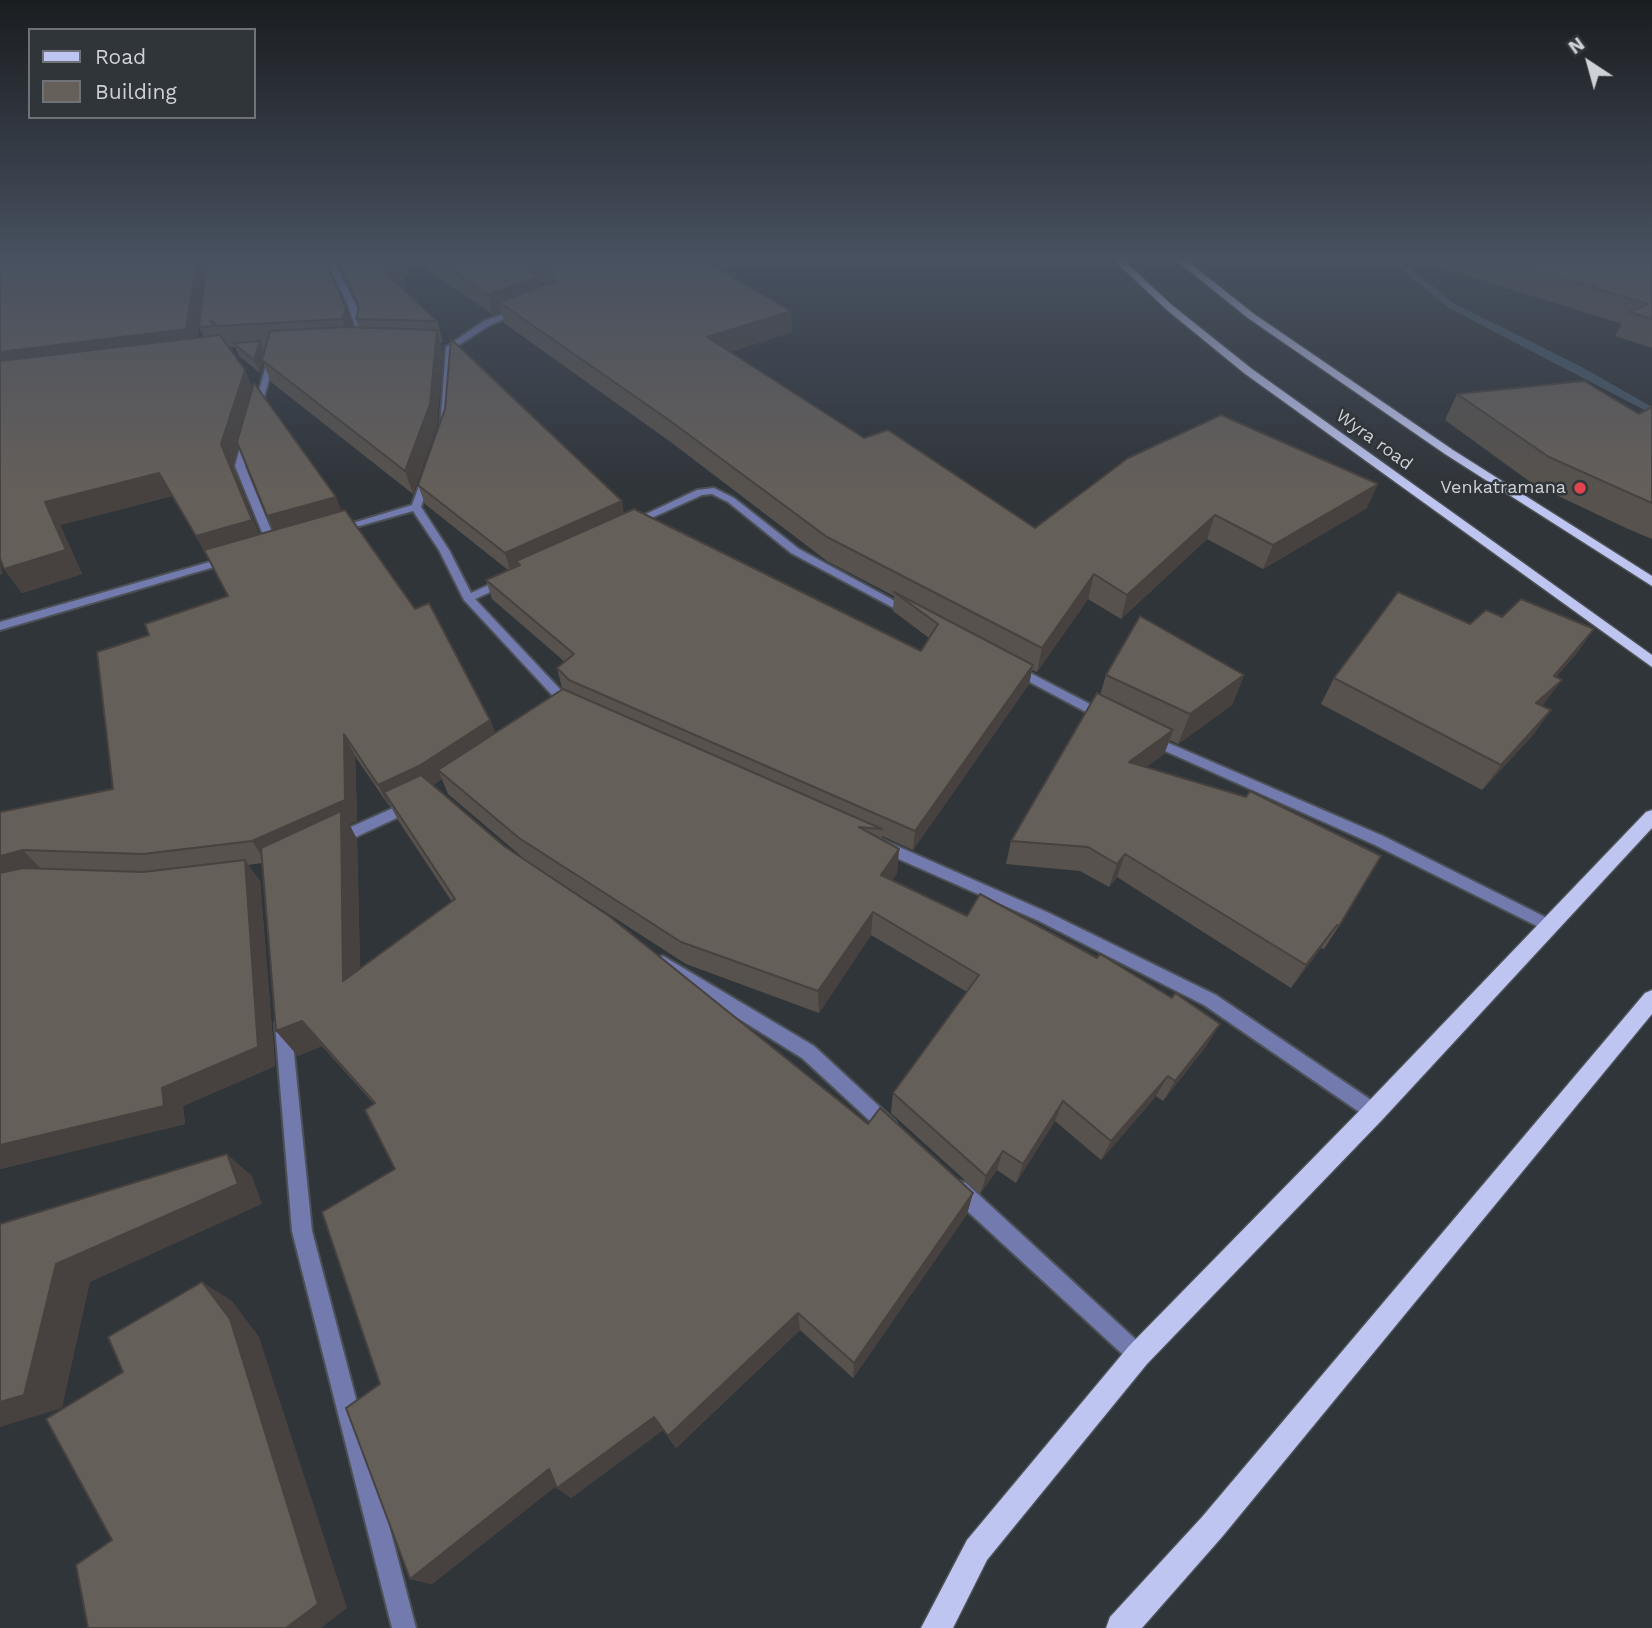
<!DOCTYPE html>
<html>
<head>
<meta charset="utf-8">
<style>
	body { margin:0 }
	#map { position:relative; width:1652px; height:1628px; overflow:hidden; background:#30353a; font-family:"Work Sans",sans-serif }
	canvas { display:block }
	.legend { position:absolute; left:28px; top:28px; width:228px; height:91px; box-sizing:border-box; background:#30353a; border:2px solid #6f7378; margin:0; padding:9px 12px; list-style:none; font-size:21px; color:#ced1d5 }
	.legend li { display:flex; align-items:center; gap:14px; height:35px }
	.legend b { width:35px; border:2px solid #6f7378 }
	.north { position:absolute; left:1554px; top:28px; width:70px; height:70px; -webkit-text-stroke:5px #30353a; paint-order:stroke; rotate:324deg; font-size:19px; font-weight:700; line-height:28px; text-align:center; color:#ced1d5 }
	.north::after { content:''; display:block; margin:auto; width:24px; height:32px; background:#ced1d5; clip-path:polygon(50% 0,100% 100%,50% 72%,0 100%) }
</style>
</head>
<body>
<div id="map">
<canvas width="1652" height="1628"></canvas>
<ul class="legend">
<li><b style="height:9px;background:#bec5f0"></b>Road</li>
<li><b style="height:19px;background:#655f5a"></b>Building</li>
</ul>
<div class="north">N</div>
</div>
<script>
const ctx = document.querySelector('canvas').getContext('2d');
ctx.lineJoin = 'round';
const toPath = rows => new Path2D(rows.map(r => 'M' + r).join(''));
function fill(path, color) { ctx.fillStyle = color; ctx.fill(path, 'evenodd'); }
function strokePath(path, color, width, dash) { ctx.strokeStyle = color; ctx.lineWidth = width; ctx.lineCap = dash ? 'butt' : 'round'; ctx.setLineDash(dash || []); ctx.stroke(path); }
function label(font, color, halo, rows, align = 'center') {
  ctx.font = font + ' "Work Sans",sans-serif'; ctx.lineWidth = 5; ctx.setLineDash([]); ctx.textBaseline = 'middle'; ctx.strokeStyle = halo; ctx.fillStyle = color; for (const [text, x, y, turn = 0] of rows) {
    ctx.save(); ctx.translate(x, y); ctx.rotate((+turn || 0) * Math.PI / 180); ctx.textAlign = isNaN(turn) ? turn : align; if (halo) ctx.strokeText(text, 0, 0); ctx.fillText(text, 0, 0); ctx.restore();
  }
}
const stream = toPath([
	[1389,260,1399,260,1455,304,1580,366,1652,407,1652,414,1449,308,1389,260]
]);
const street = toPath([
	[326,260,333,260,355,303,364,329,360,338,353,336,356,329,347,303,326,260],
	[515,310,522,312,490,325,454,348,447,428,440,430,446,347,484,321,515,310],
	[269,354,276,356,260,411,253,413,269,354],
	[247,437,252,440,245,466,278,547,273,550,268,547,235,466,242,440,247,437],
	[424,472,432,474,421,507,449,550,471,593,502,579,510,579,510,583,475,599,573,703,575,706,573,709,565,709,464,600,439,550,413,511,338,532,333,529,412,505,424,472],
	[714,488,734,498,799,549,915,612,909,615,905,614,791,553,728,502,712,494,702,495,636,525,627,523,697,490,714,488],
	[227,557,232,560,231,562,0,630,0,622,227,557],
	[1013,664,1107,713,1109,716,1107,719,1099,719,1009,671,1007,668,1009,665,1013,664],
	[1150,735,1383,836,1553,921,1556,925,1553,929,1548,931,1543,929,1373,844,1145,742,1143,739,1150,735],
	[411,800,416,801,418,805,416,809,343,843,333,843,331,839,333,835,411,800],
	[881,839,1049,913,1216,995,1380,1106,1383,1112,1380,1118,1374,1121,1368,1118,1204,1005,1039,921,876,849,874,845,876,841,881,839],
	[663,956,814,1046,895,1121,898,1127,895,1133,889,1136,883,1133,802,1058,657,968,655,963,657,958,663,956],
	[283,1017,289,1019,291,1024,312,1231,416,1628,392,1628,292,1231,275,1024,277,1019,283,1017],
	[959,1181,966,1183,1145,1348,1149,1355,1145,1362,1138,1366,1131,1362,952,1197,950,1190,952,1183,959,1181]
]);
const primary = toPath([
	[1114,260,1123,260,1173,306,1252,369,1652,655,1652,667,1244,373,1167,310,1114,260],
	[1176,260,1186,260,1254,314,1453,450,1652,576,1652,586,1445,454,1248,318,1176,260],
	[1652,810,1652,828,1382,1120,1147,1364,987,1560,953,1628,921,1628,967,1540,1129,1346,1366,1104,1646,812,1652,810],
	[1652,990,1652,1014,1222,1537,1142,1628,1106,1628,1110,1617,1202,1517,1645,993,1652,990]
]);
const wall = toPath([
	[0,260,325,260,353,328,359,328,356,319,358,310,336,260,746,260,746,265,720,270,791,311,792,332,730,352,864,438,1035,528,1128,458,1367,508,1263,569,1207,539,1121,619,1088,599,1037,672,1032,670,1029,684,913,850,882,836,882,840,899,849,897,873,892,880,1207,1045,1163,1101,1156,1096,1101,1160,1055,1121,1016,1183,997,1170,980,1194,891,1113,893,1093,967,992,871,935,819,1013,686,964,528,862,448,794,442,779,433,785,504,846,868,1124,973,1193,967,1214,853,1378,800,1330,676,1448,663,1430,571,1498,557,1488,556,1486,432,1584,410,1579,380,1384,395,1169,374,1104,322,1046,298,1056,276,1031,262,863,248,865,260,881,275,1066,183,1106,185,1124,0,1169,0,812,113,789,149,635,228,596,204,550,172,496,60,525,82,574,22,593,4,569],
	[418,262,493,315,501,312,504,323,672,443,827,561,894,596,893,611,929,638,921,651,624,513,418,485,425,504,508,570,486,580,492,599,565,662,557,668,562,688,564,690,495,733,490,720,415,609,342,511,253,388,228,347,235,347,239,356,260,373,263,362,271,382,413,494,437,426,443,352,440,342,443,342,437,321,398,285],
	[539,280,545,285,541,286],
	[201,316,199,327,204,337,197,338],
	[238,447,273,530,259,534,233,467],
	[355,756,389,806,390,805,398,820,452,902,360,968,357,839,349,824,357,821],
	[1417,260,1652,260,1652,348,1615,336,1622,324],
	[1457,394,1639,414,1652,407,1652,539,1628,529,1533,484,1445,420],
	[1502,617,1594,629,1576,654,1556,677,1542,706,1551,710,1532,736,1482,790,1321,704,1334,678],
	[1106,675,1244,675,1232,705,1178,744,1170,740,1164,754,1146,767,1339,926,1324,949,1321,948,1291,988,1117,877,1109,887,1080,871,1006,864,1011,841,1100,695]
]);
const shadedWall = toPath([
	[197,260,209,260,196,350,0,375,0,352],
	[397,260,417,260,418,262,392,293,386,273],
	[696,260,746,260,746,265,697,275],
	[539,277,543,297,499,302,501,312,493,315,488,295],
	[346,308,353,329,349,339,342,319],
	[791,311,792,332,709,358,707,337],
	[437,330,443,352,437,426,413,494,405,471],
	[260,341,265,354,262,360,263,362,260,373,254,360],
	[245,370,254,391,233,467,263,544,209,560,196,536,221,444],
	[159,473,172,496,60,525,82,574,22,593,4,569,45,502],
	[1378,484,1367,508,1263,569,1273,545],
	[336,497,346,521,279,541,267,516],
	[622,501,625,520,520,565,516,561,518,569,511,572,505,553],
	[1215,515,1207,539,1121,619,1127,595],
	[0,562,3,574,0,575],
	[1094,574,1088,599,1037,672,1042,648],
	[1594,629,1576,654,1535,701,1554,676],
	[1033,665,1029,684,913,850,915,831],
	[1244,675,1232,705,1178,744,1190,714],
	[1562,680,1543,705,1518,729,1536,703],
	[1551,710,1532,736,1482,790,1501,765],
	[490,720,498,742,438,770,442,779,429,788,384,792,390,805,389,806,378,785],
	[1173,730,1164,754,1121,786,1129,762],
	[344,734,355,756,357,821,349,824,357,839,361,1007,252,841],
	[899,849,897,873,880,898,881,875],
	[23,850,43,871,0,882,0,856],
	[1125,854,1117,877,1109,887,1117,864],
	[245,860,260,881,275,1066,183,1106,185,1124,0,1169,0,1145,162,1088],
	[873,912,871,935,819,1013,818,991],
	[1337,925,1321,948,1291,988,1306,965],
	[302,1021,322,1046,298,1056,276,1031],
	[1220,1024,1207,1045,1163,1101,1175,1081],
	[1168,1076,1156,1096,1101,1160,1111,1141],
	[1063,1101,1055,1121,1016,1183,1023,1164],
	[1003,1151,997,1170,980,1194,986,1176],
	[227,1154,252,1176,262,1204,90,1282,62,1408,0,1427,0,1402,56,1264],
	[973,1193,967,1214,853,1378,854,1363],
	[202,1282,232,1301,259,1337,347,1608,321,1628,286,1628],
	[798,1313,800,1330,676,1448,668,1436],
	[654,1417,663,1430,571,1498,557,1488],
	[549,1469,564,1480,432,1584,410,1579]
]);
const building = toPath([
	[0,260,197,260,186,329,0,352,0,260],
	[207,260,325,260,346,308,342,319,218,326,210,320,214,326,199,327,207,260],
	[338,260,397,260,386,273,437,321,356,319,359,307,338,260],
	[438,260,519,260,539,277,488,295,438,260],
	[536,260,703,260,791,311,707,337,864,438,888,430,1035,528,1128,458,1221,415,1378,484,1273,545,1215,515,1127,595,1094,574,1042,648,827,537,669,420,499,302,555,281,554,275,536,260],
	[1502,260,1652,260,1652,319,1629,312,1648,304,1502,260],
	[346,327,437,330,430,404,405,471,262,360,270,331,346,327],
	[220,335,245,370,221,444,252,520,196,536,159,473,45,502,66,550,4,569,0,558,0,361,220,335],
	[451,339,622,501,505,553,418,485,445,409,451,339],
	[260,341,254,360,233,343,260,341],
	[1584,381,1639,414,1652,407,1652,503,1549,457,1457,394,1584,381],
	[254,383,336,497,267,516,237,442,254,383],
	[634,509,921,651,938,624,894,592,1033,665,915,831,569,680,557,668,574,654,486,580,520,565,516,561,634,509],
	[345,510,415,609,429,603,490,720,419,766,378,785,344,734,345,800,252,841,143,854,23,850,0,856,0,812,113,789,97,652,149,635,145,624,228,596,204,550,345,510],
	[1398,592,1470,624,1486,610,1502,617,1521,599,1594,629,1554,676,1562,680,1536,703,1551,710,1501,765,1334,678,1398,592],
	[1140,616,1244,675,1190,714,1106,675,1140,616],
	[563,689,882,829,859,827,899,849,881,875,967,916,980,894,1097,958,1100,954,1172,998,1175,993,1220,1024,1175,1081,1168,1076,1111,1141,1063,1101,1023,1164,1003,1151,986,1176,893,1093,979,975,873,912,818,991,681,942,519,838,438,770,563,689],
	[1097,693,1173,730,1129,762,1246,797,1250,791,1381,856,1339,926,1337,925,1306,965,1125,854,1117,864,1088,847,1011,841,1097,693],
	[421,775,504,846,609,916,868,1124,880,1108,973,1193,854,1363,798,1313,668,1436,654,1417,557,1488,549,1469,410,1579,346,1408,380,1384,322,1212,395,1169,365,1110,375,1103,302,1021,276,1031,261,848,341,811,343,981,455,899,384,792,421,775],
	[245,860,258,1047,162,1088,164,1106,0,1145,0,873,23,868,143,872,245,860],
	[227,1154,238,1184,56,1264,24,1395,0,1402,0,1224,227,1154],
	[202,1282,230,1319,318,1604,286,1628,88,1628,76,1565,112,1540,46,1419,123,1372,108,1337,202,1282]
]);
const markers = [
	[1580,488,7,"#e0444e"]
];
const farStreetnames = [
	["Wyra road",1374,440,36]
];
const farPoinames = [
	["Venkatramana",1566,488]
];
fill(stream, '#455765');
strokePath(street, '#4c5156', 4);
strokePath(primary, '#4c5156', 3);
fill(street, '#727aae');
fill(primary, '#bec5f0');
fill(wall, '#57524d');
fill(shadedWall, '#47423f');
fill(building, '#655f5a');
strokePath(building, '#47423f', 2);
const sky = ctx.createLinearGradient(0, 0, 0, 488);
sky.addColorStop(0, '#1a1d20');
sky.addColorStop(0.53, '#485160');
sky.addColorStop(1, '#48516000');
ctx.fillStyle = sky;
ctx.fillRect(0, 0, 1652, 488);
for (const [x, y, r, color] of markers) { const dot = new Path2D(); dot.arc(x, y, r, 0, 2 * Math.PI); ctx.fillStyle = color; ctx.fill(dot); strokePath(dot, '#30353a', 2.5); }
label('18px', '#ced1d5', '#30353a', farStreetnames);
label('18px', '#ced1d5', '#30353a', farPoinames, 'right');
</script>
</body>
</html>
